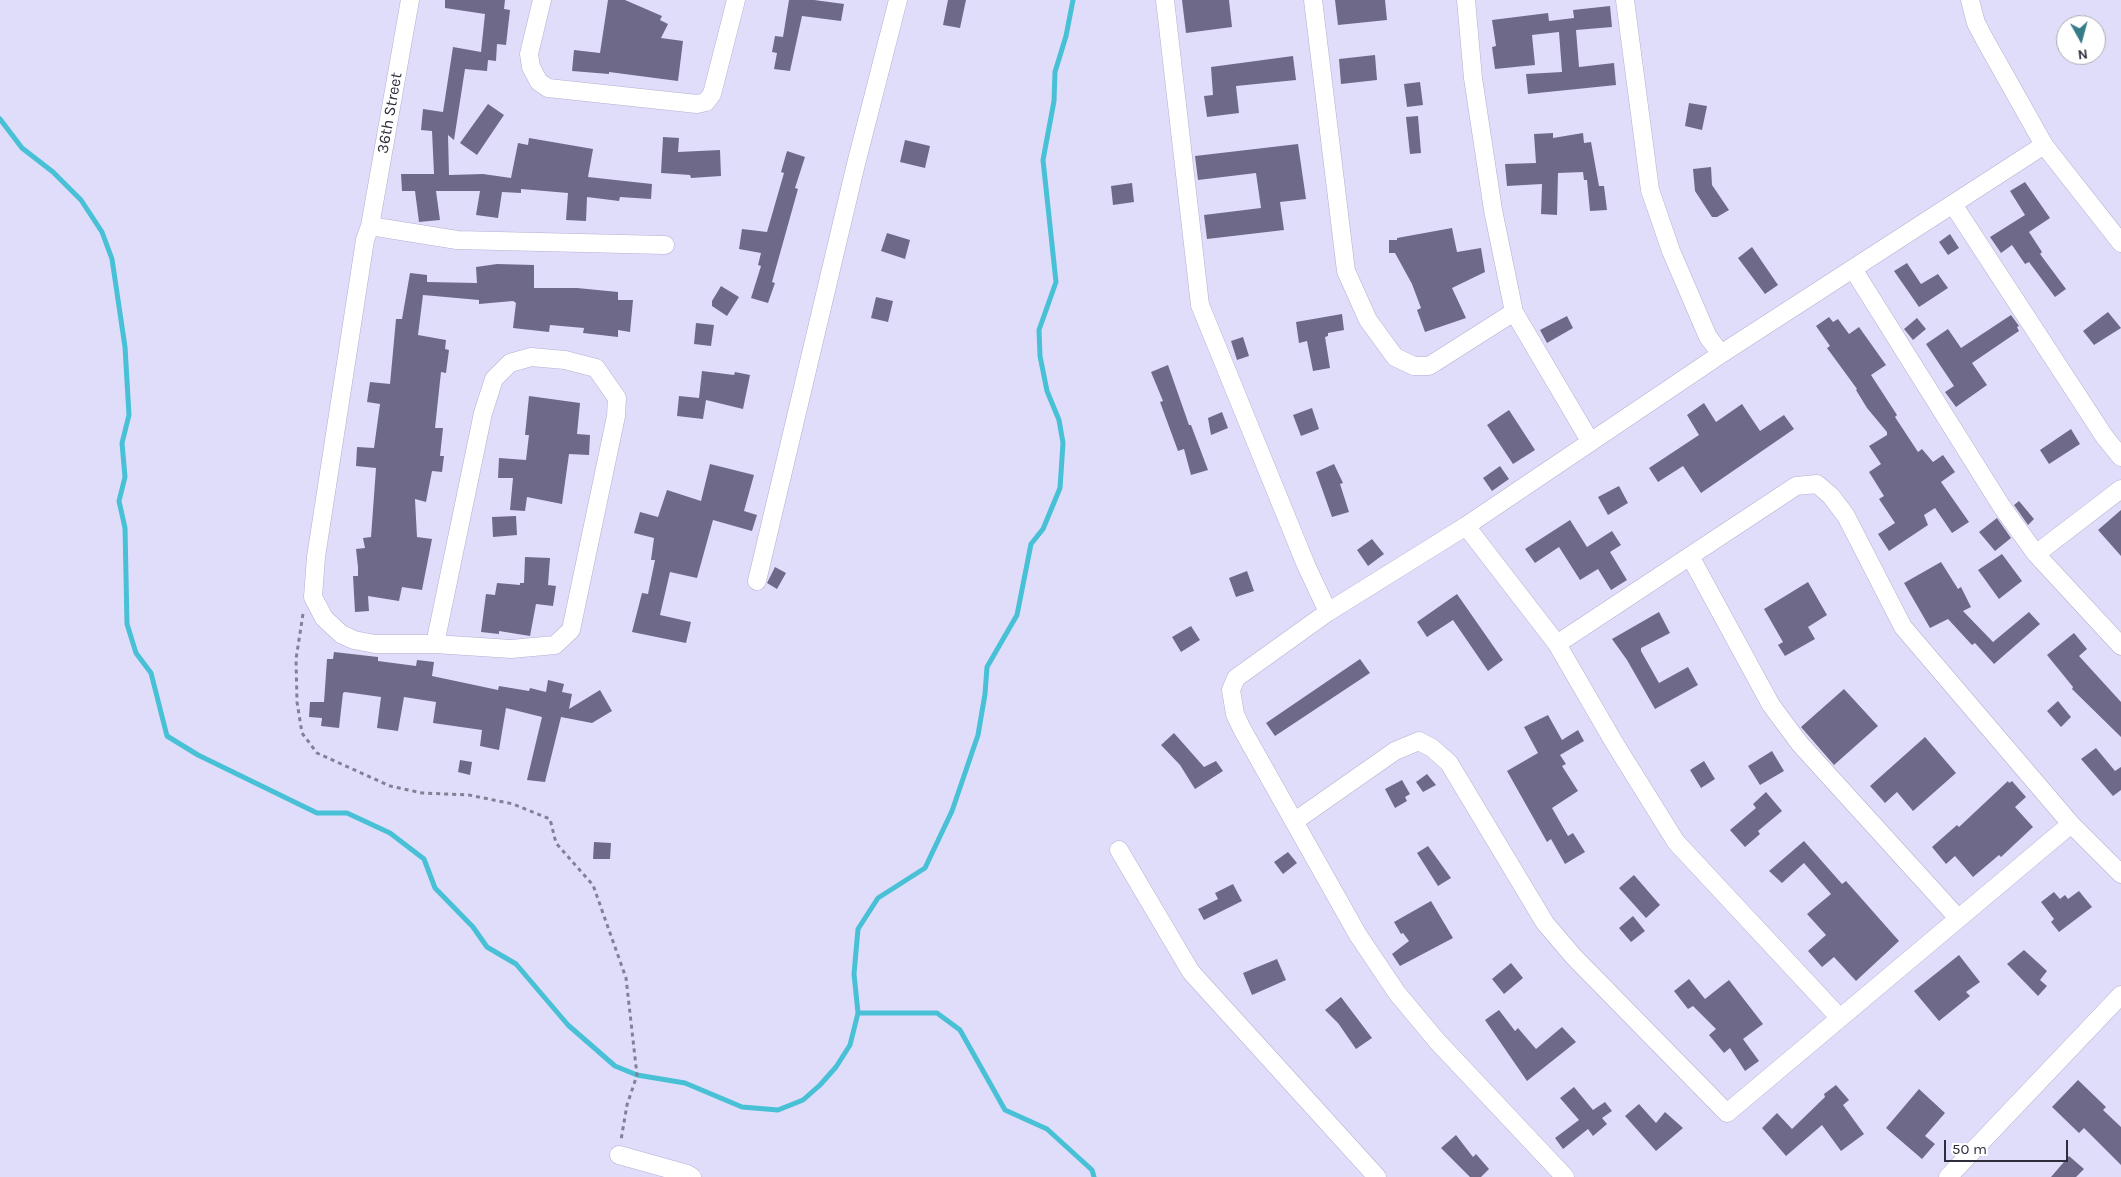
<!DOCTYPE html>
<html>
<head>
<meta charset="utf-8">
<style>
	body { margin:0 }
	#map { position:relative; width:2121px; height:1177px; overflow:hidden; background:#e0ddfa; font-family:Karla,sans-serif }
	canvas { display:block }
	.north { position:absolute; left:2056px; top:15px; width:50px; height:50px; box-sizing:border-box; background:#fff; border:1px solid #acabb1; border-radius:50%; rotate:173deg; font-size:14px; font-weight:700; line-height:20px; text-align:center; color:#2f2d3b }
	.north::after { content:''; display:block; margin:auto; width:18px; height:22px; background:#357b88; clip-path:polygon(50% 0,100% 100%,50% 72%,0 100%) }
	.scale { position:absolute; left:1944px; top:1140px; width:124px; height:22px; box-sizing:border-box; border:2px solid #2f2d3b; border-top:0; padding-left:6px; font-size:15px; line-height:18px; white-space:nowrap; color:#2f2d3b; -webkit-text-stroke:4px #fff; paint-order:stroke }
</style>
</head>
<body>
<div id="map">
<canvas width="2121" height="1177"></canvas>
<div class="north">N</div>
<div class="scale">50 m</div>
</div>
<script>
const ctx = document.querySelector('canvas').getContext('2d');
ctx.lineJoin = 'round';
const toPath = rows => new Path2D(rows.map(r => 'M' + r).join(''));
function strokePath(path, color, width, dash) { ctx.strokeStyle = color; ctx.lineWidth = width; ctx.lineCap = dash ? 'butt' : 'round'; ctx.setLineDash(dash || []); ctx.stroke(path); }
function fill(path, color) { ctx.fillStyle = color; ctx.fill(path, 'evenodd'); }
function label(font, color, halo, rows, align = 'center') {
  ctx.font = font + ' Karla,sans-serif'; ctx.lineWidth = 5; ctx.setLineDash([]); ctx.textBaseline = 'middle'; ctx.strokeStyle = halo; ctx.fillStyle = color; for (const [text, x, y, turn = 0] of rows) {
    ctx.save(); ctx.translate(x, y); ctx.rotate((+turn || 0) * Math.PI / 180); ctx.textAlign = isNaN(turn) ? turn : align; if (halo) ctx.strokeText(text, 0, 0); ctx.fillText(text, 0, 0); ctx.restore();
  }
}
const stream = toPath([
	[0,119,22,148,53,172,81,200,102,232,112,259,125,347,129,415,122,443,125,477,119,501,125,528,127,624,136,653,151,673,167,736,198,755,317,813,347,813,390,833,424,859,435,888,473,927,487,947,516,964,568,1025,615,1066,637,1075,685,1083,742,1107,778,1110,803,1100,820,1085,836,1067,850,1045,858,1013,854,974,858,929,878,898,925,868,952,811,978,735,985,694,987,667,1017,615,1031,544,1043,529,1060,488,1063,443,1059,420,1047,391,1040,356,1039,330,1056,282,1043,160,1054,101,1055,72,1066,36,1073,0],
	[858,1013,937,1013,960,1030,1005,1110,1047,1129,1092,1170,1094,1177]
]);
const building = toPath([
	[445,0,505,0,504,9,510,10,506,45,497,44,496,61,488,60,487,71,465,69,454,140,448,135,449,175,483,174,511,178,518,143,528,145,529,138,593,149,588,177,652,184,651,199,620,197,619,201,587,197,586,221,566,220,568,193,521,189,521,193,502,192,498,218,476,215,480,191,436,191,440,220,419,222,415,191,402,191,401,174,434,174,432,131,421,130,423,109,443,112,453,47,481,52,485,14,445,8],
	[608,0,625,0,662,16,660,20,668,24,661,38,683,41,678,81,609,72,609,74,572,71,574,50,600,53],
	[789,0,814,0,844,4,841,21,802,16,790,71,774,69,777,53,772,52,775,36,783,37],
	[948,0,966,0,960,28,943,25],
	[1182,0,1229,0,1232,27,1186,33],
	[1335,0,1385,0,1387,20,1338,25],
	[1610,6,1612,27,1576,30,1579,67,1614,63,1616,85,1528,94,1526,74,1562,72,1559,32,1532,35,1535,65,1495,69,1492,47,1496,46,1492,20,1548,13,1549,21,1574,18,1573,10],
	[1375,55,1377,80,1341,84,1339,59],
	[1293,56,1296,80,1236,86,1239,113,1207,117,1204,96,1213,95,1211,67],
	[1420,82,1423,105,1407,107,1404,84],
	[1689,103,1707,106,1702,130,1685,126],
	[488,104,504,115,477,155,460,143],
	[1418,116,1421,153,1410,154,1406,117],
	[1553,133,1553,138,1583,133,1584,143,1591,142,1599,186,1604,186,1607,210,1590,211,1587,180,1584,180,1583,172,1558,173,1557,215,1541,214,1542,184,1507,186,1505,164,1536,163,1534,134],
	[663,137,679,138,678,152,720,150,721,176,691,178,690,175,661,173],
	[905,140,930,146,925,168,900,162],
	[1298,144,1306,199,1280,202,1284,230,1207,239,1204,215,1261,208,1256,173,1198,180,1195,156],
	[787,151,805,157,795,188,798,189,772,282,775,283,768,303,751,298,761,266,758,265,761,253,739,249,742,229,767,232,784,173,781,172],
	[1711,167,1712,185,1729,210,1717,217,1712,217,1695,191,1693,169],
	[2025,182,2050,218,2029,232,2042,252,2040,254,2066,289,2055,297,2029,262,2025,264,2012,245,2001,253,1990,237,2025,215,2010,191],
	[1132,183,1134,202,1113,205,1111,186],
	[1452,228,1457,252,1481,248,1485,272,1452,288,1466,318,1425,332,1417,310,1421,308,1412,284,1395,253,1389,253,1389,240,1397,240,1397,238],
	[887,233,910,240,905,259,881,251],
	[1950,234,1959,248,1948,255,1939,242],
	[1752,247,1778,285,1765,294,1738,258],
	[1907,263,1921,284,1938,274,1948,288,1919,307,1894,271],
	[497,264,534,265,534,288,577,288,618,292,618,300,633,300,630,332,618,330,618,337,583,333,584,328,550,325,549,332,513,328,516,303,513,301,479,304,479,300,423,295,418,335,446,340,445,349,449,350,446,373,441,372,435,428,443,428,440,456,444,456,442,472,432,471,426,502,415,499,417,537,432,539,422,590,402,587,399,601,368,596,369,611,355,612,353,576,358,576,358,567,356,549,365,548,363,538,371,537,376,468,356,466,357,447,374,448,380,404,367,402,370,382,390,384,396,319,402,319,410,273,427,275,427,282,477,283,476,267],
	[721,286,739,297,727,316,712,306,712,301],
	[876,297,893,301,888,322,871,318],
	[2108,312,2121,328,2094,345,2083,331],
	[1342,314,1344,330,1328,333,1328,336,1325,337,1330,368,1313,371,1307,341,1299,343,1296,322],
	[2011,315,2019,326,2017,327,2019,331,1972,363,1987,385,1956,407,1945,392,1954,386,1926,344,1948,329,1961,348],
	[1567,316,1573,328,1547,343,1540,330],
	[1829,317,1833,322,1838,319,1849,334,1859,327,1886,365,1871,375,1897,415,1895,417,1918,452,1922,449,1933,462,1943,455,1955,472,1941,482,1969,522,1952,533,1935,508,1924,515,1928,525,1889,551,1878,534,1895,523,1879,499,1884,496,1869,472,1881,464,1869,446,1887,435,1887,432,1867,408,1856,390,1857,389,1827,348,1830,346,1816,326],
	[1917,318,1926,329,1913,340,1904,329],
	[696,323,714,325,711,346,694,344],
	[1243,337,1249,356,1237,360,1231,341],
	[1168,365,1189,425,1191,425,1208,470,1191,475,1184,449,1178,451,1160,402,1163,401,1151,372],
	[702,371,734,375,735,372,750,375,743,409,706,400,703,419,677,416,679,396,699,398],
	[529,396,580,403,577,434,590,435,589,455,569,454,562,504,527,497,525,511,510,510,513,478,498,478,499,458,526,460,529,435,525,435],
	[1704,403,1716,422,1742,404,1760,431,1784,415,1794,429,1701,493,1683,466,1658,482,1649,468,1699,435,1687,415],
	[1312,408,1319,429,1301,436,1293,415],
	[1509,410,1535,450,1513,464,1487,425],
	[1222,412,1228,428,1211,435,1208,418],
	[2071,429,2080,444,2049,464,2040,450],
	[710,464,754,475,744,511,757,515,752,531,713,520,697,578,670,572,660,615,691,622,686,643,632,632,642,593,648,594,655,560,651,560,654,538,634,533,640,512,658,517,667,490,701,501],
	[1334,464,1343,483,1340,484,1349,512,1332,517,1316,472],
	[1500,466,1509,479,1492,491,1483,478],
	[1619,486,1628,503,1608,515,1598,497],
	[2019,501,2034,519,2028,525,2014,505],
	[2121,510,2121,556,2098,530],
	[516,516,517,535,493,537,492,517],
	[1997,518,2011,538,1995,551,1979,532],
	[1570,520,1587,547,1612,531,1621,545,1610,552,1627,580,1611,590,1598,569,1580,580,1559,547,1535,563,1525,549],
	[1372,539,1384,554,1368,566,1357,550],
	[2002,554,2022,581,1999,599,1978,570],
	[525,557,550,558,548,585,556,586,553,606,536,604,530,636,499,631,499,634,481,632,486,594,495,595,497,583,520,585,520,583,524,583],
	[1941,562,1958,589,1961,587,1971,607,1963,611,1993,642,2029,612,2040,624,1994,664,1975,643,1972,645,1948,619,1930,628,1904,583],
	[775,567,786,573,777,589,767,583],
	[1247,571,1254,591,1236,597,1229,578],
	[1808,582,1827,615,1808,627,1815,639,1785,656,1778,645,1783,642,1764,609],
	[1457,594,1503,660,1488,671,1453,620,1427,637,1417,622],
	[1659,612,1670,633,1641,648,1641,651,1659,683,1688,667,1698,685,1655,709,1627,660,1612,639],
	[1191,626,1200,640,1181,652,1172,637],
	[2074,633,2087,649,2079,656,2121,702,2121,737,2072,689,2073,687,2047,655],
	[334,652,378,657,378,661,416,666,417,660,434,662,432,676,498,690,499,686,529,691,530,688,546,692,548,680,564,684,562,692,572,694,569,709,600,690,612,711,592,723,561,717,545,782,527,780,542,717,506,708,499,750,480,746,482,730,433,723,436,702,404,697,398,731,377,728,381,697,345,692,343,693,339,728,321,726,322,718,309,717,310,702,324,702,327,659,333,659],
	[1360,659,1370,673,1275,736,1266,723],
	[1844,689,1878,726,1834,765,1801,727],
	[2058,701,2071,717,2061,727,2047,711],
	[1548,715,1562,740,1578,730,1584,741,1560,755,1566,764,1562,766,1578,791,1552,808,1568,836,1573,833,1585,852,1565,864,1551,839,1547,842,1507,771,1538,753,1524,727],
	[1174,733,1204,767,1216,761,1223,771,1195,789,1180,765,1161,745],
	[1925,737,1956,773,1913,811,1897,792,1885,803,1870,786],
	[2096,748,2115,771,2121,767,2121,790,2113,796,2081,759],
	[1772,751,1784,771,1760,785,1748,766],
	[460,760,472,762,470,775,458,772],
	[1704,761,1715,779,1701,788,1690,770],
	[1427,774,1436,785,1423,792,1416,782],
	[1402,780,1410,794,1405,797,1407,801,1395,808,1385,789],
	[2008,781,2009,783,2012,781,2026,797,2015,807,2033,827,2001,857,1999,855,1973,877,1955,856,1946,864,1932,847,1957,825,1959,827],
	[1766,792,1782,811,1758,831,1760,834,1745,847,1730,830,1756,808,1753,804],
	[1804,841,1842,884,1846,881,1899,941,1856,981,1834,957,1822,967,1808,951,1826,935,1807,914,1831,894,1804,863,1782,883,1769,871],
	[594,842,611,843,610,859,593,859],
	[1428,846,1451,878,1438,886,1417,853],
	[1288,852,1297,863,1283,874,1274,862],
	[1634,875,1660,905,1646,918,1619,888],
	[1233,884,1242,901,1204,920,1198,909,1218,899,1215,893],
	[2079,891,2092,907,2059,932,2051,922,2054,919,2041,902,2054,892,2060,899,2065,895,2068,899],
	[1431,901,1453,938,1400,966,1392,954,1409,941,1403,933,1401,934,1394,922],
	[1633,916,1645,931,1631,942,1619,928],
	[2024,950,2047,971,2040,980,2047,986,2038,996,2007,964],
	[1959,955,1980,982,1966,992,1970,996,1939,1021,1914,991],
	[1277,959,1286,980,1252,995,1243,973],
	[1511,963,1523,978,1504,994,1492,979],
	[1689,979,1705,999,1729,980,1763,1024,1743,1039,1759,1061,1745,1071,1730,1048,1724,1053,1709,1035,1716,1029,1693,1006,1688,1009,1674,991],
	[1341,997,1372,1038,1356,1049,1338,1023,1325,1010],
	[1499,1010,1515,1031,1518,1028,1536,1049,1562,1027,1576,1042,1527,1081,1485,1020],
	[2078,1080,2106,1107,2103,1110,2121,1127,2121,1165,2084,1128,2079,1133,2052,1107],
	[1836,1085,1849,1100,1843,1105,1864,1134,1841,1151,1822,1125,1786,1156,1762,1128,1777,1113,1792,1129,1825,1097,1824,1094],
	[1574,1087,1593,1110,1605,1102,1612,1111,1602,1118,1607,1124,1593,1136,1588,1129,1563,1149,1555,1138,1579,1120,1560,1098],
	[1919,1089,1945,1113,1925,1136,1935,1144,1922,1159,1886,1128],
	[1639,1104,1656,1123,1665,1112,1683,1128,1656,1151,1625,1116],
	[1456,1135,1473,1157,1476,1154,1489,1169,1481,1177,1470,1177,1441,1148],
	[2069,1156,2084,1169,2076,1177,2051,1177]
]);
const path = toPath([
	[303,614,296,659,297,702,302,733,317,753,390,786,422,793,469,795,513,804,550,819,556,843,593,885,626,978,637,1075,627,1105,621,1140]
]);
const minor = toPath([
	[410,0,370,226,365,240,316,557,313,597,324,618,341,634,354,640,375,644,435,644,511,649,555,645,571,630,616,416,617,398,596,368,565,360,531,357,510,363,494,379,483,413,435,644],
	[542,0,529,54,531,67,539,82,548,88,697,104,706,102,712,94,736,0],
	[1165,0,1200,305,1306,565,1328,612],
	[1313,0,1346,271,1368,320,1395,357,1414,366,1429,366,1514,312],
	[1466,0,1473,78,1493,210,1514,312,1590,441],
	[1625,0,1650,190,1671,251,1708,337,1721,354],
	[1970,0,1976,23,1985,40,2044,145,2121,243],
	[1954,206,2104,436,2121,457],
	[370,226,457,240,665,245],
	[1853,269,2002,507,2036,554,2121,646],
	[1466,526,1557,644,1796,486,1817,484,1831,496,1846,516,1903,627,2071,824,2121,874],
	[2036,554,2121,489],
	[1690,556,1771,705,1800,744,1957,917],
	[757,581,856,164,898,0],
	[1557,644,1615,744,1676,842,1839,1017],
	[1295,821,1395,751,1419,741,1432,748,1449,763,1545,923,1574,957,1727,1113,2071,824],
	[1119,850,1191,972,1377,1177],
	[619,1155,687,1174,692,1177],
	[1565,1177,1437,1041,1397,993,1358,935,1242,729,1235,714,1231,690,1236,678,1328,612,1466,526,1721,354,2044,145],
	[1948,1177,2121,995]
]);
const streetNames = [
	["36th Street",390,113,-80]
];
strokePath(stream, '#48c0d5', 5);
fill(building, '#6e6989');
strokePath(minor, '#b4afd2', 19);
strokePath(path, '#828095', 3, [4, 4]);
strokePath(minor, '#fff', 18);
label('16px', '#2f2d3b', '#fff', streetNames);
</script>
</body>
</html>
